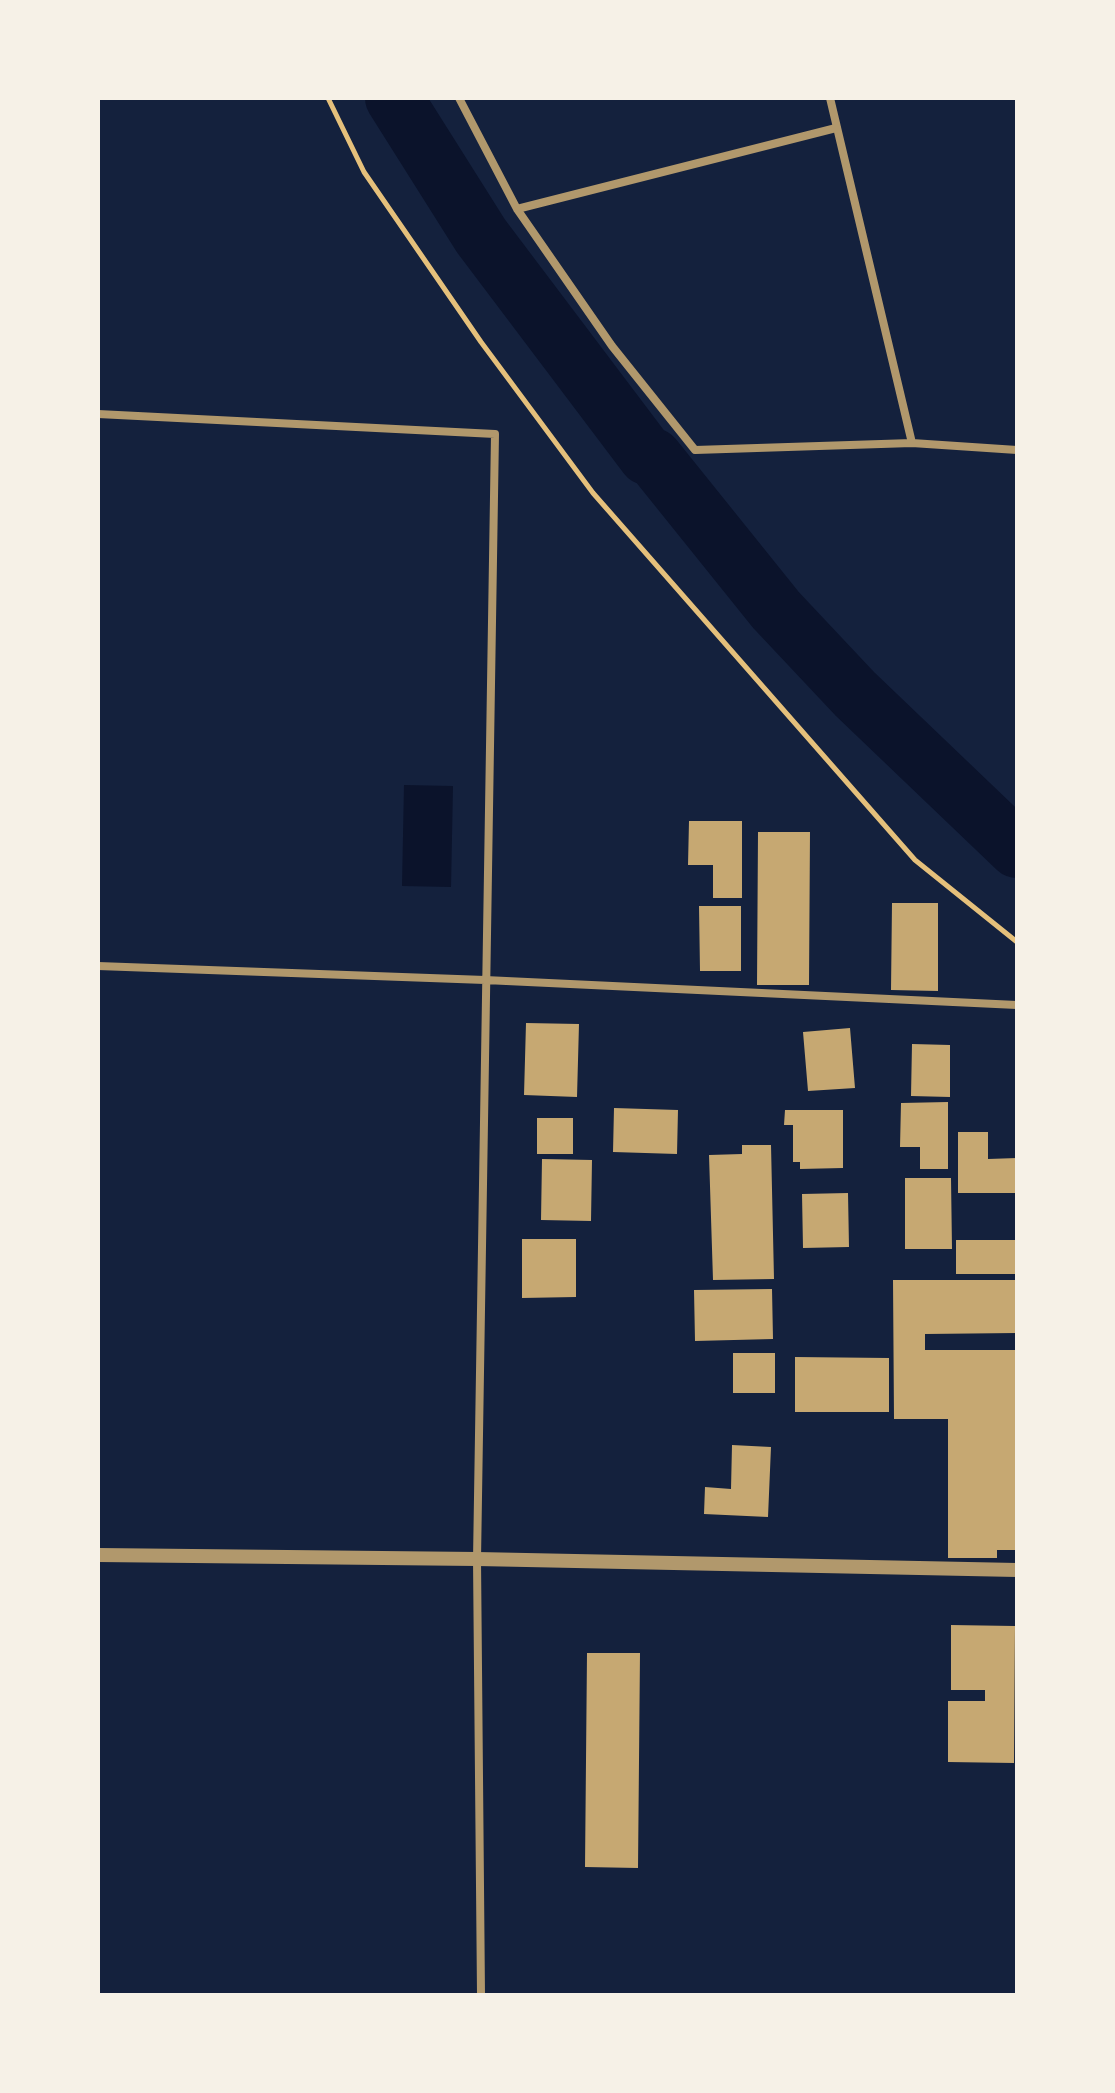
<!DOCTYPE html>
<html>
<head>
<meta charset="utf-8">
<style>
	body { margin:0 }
	#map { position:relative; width:1115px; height:2093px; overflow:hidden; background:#14213d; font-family:"PT Sans Narrow",sans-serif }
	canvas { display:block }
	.frame { position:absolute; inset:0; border:100px solid #f6f1e7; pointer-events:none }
</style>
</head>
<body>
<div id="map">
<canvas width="1115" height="2093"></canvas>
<div class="frame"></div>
</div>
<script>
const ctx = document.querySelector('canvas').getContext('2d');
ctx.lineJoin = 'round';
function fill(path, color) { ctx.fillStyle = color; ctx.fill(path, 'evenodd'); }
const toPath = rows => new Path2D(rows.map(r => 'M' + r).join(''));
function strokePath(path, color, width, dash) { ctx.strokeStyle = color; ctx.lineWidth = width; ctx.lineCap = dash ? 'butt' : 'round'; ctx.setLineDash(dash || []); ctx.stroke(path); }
const water = toPath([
	[404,785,453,786,451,887,402,886]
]);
const river = toPath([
	[394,98,481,236,647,456,653,457,776,610,855,694,1017,849]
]);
const building = toPath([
	[689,821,742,821,742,898,713,898,713,865,688,865],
	[758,832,810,832,809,985,757,985],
	[892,903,938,903,938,991,891,990],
	[699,906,741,906,741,971,700,971],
	[526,1023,579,1024,577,1097,524,1095],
	[850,1028,855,1088,808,1091,803,1032],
	[912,1044,950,1045,950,1097,911,1096],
	[948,1102,948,1169,920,1169,920,1147,900,1147,901,1103],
	[614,1108,678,1110,677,1154,613,1152],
	[785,1110,843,1110,843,1168,800,1169,800,1162,793,1162,793,1125,784,1125],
	[537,1118,573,1118,573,1154,537,1154],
	[958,1132,988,1132,988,1159,1017,1158,1017,1193,958,1193],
	[742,1145,771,1145,774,1279,713,1280,709,1155,742,1154],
	[542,1159,592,1160,591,1221,541,1220],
	[905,1178,951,1178,952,1249,905,1249],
	[848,1193,849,1247,803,1248,802,1194],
	[522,1239,576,1239,576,1297,522,1298],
	[956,1240,1017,1240,1017,1274,956,1274],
	[893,1280,1017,1280,1017,1333,925,1334,925,1350,1017,1350,1017,1550,997,1550,997,1558,948,1558,948,1419,894,1419],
	[772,1289,773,1339,695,1341,694,1290],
	[733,1353,775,1353,775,1393,733,1393],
	[795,1357,889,1358,889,1412,795,1412],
	[732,1445,771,1447,768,1517,704,1514,705,1487,731,1489],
	[951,1625,1015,1626,1014,1763,948,1762,948,1701,985,1701,985,1690,951,1690],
	[587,1653,640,1653,638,1868,585,1867]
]);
const path = toPath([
	[328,98,364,172,481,342,593,493,915,860,1017,942]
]);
const minor = toPath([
	[459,98,517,209,612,346,695,450,912,443,1017,450],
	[830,98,912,443],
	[517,209,836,128],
	[98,414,495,434,477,1559,481,1995],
	[98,966,485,980,1017,1005]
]);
const tertiary = toPath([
	[98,1555,477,1559,1017,1570]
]);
fill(water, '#0b132b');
strokePath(river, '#0b132b', 58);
fill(building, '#c6a872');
strokePath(path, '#e5c07b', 5);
strokePath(minor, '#b1986c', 8);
strokePath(tertiary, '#b1986c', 14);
</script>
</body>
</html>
